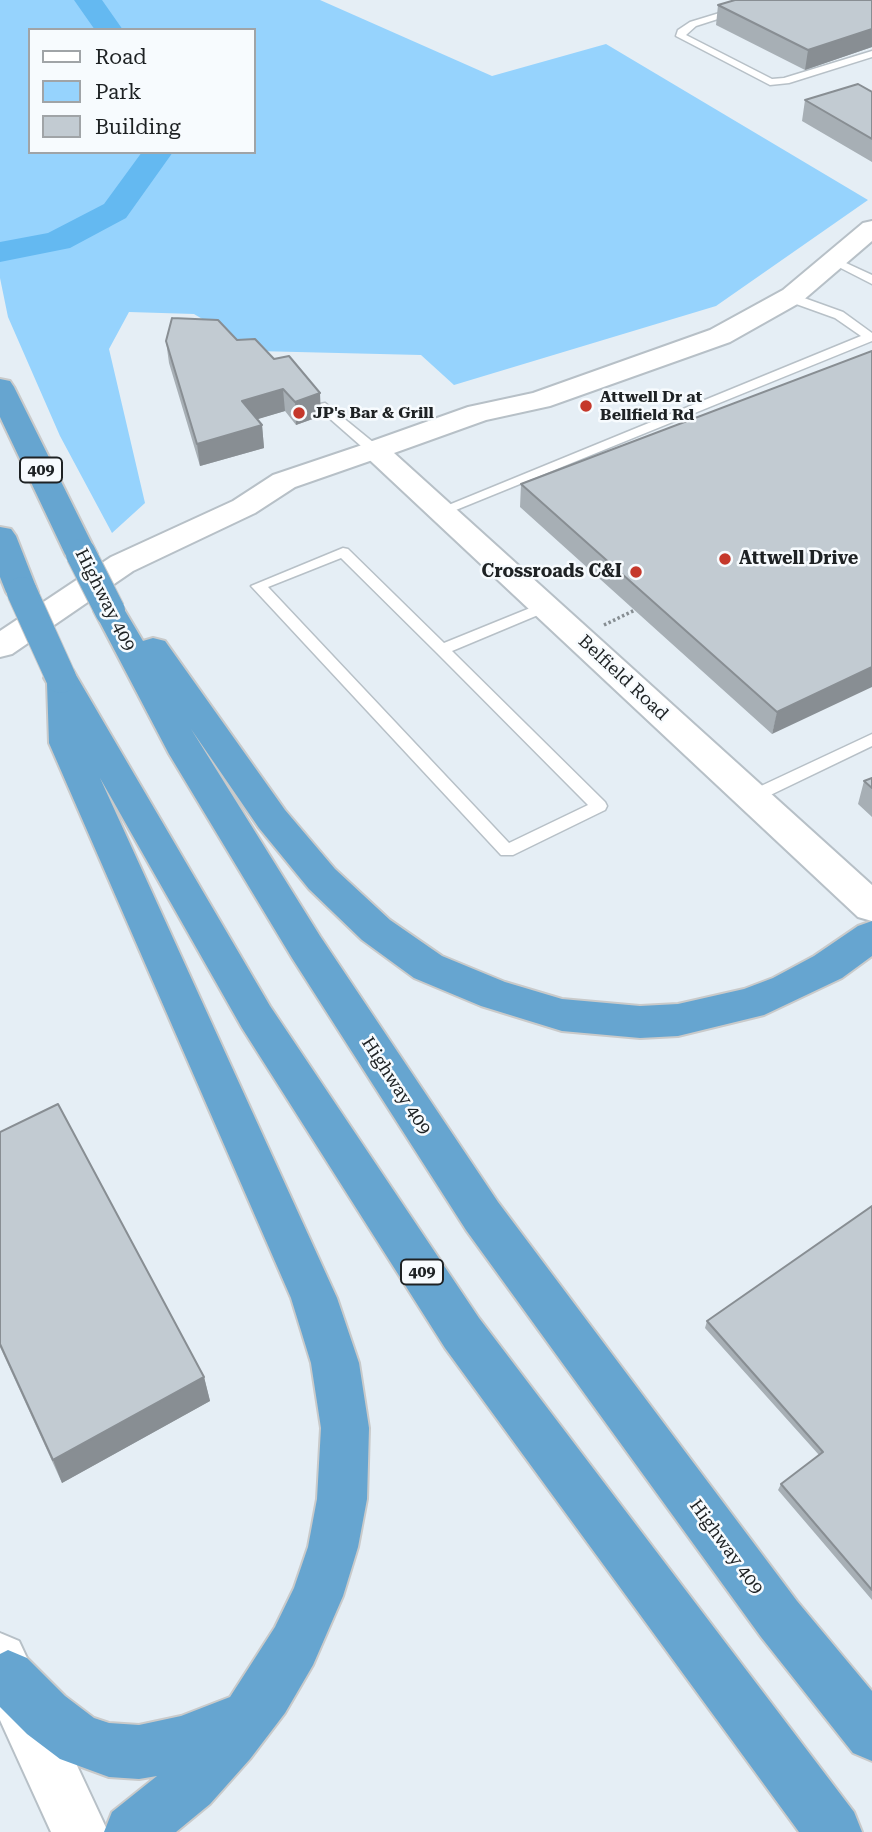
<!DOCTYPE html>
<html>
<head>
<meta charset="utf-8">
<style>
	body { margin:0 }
	#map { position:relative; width:872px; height:1832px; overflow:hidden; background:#e5eef5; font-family:"Roboto Serif",serif }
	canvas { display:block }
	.legend { position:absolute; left:28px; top:28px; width:228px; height:126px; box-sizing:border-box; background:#f7fbfe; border:2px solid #a0a4a7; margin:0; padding:9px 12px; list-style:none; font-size:21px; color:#1e2224 }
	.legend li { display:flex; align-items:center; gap:14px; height:35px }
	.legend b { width:35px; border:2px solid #a0a4a7 }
</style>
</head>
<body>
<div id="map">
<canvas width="872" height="1832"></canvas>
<ul class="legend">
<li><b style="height:9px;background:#fff"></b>Road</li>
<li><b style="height:19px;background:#96d3fd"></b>Park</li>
<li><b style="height:19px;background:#c2cbd2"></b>Building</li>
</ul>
</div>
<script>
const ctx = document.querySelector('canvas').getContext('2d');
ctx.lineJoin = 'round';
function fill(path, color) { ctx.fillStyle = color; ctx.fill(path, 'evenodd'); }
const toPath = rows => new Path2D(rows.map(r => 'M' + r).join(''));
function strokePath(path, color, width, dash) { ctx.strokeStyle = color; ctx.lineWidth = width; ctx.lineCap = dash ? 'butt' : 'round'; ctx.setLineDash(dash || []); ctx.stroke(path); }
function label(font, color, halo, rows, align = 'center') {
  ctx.font = font + ' "Roboto Serif",serif'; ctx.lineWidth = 5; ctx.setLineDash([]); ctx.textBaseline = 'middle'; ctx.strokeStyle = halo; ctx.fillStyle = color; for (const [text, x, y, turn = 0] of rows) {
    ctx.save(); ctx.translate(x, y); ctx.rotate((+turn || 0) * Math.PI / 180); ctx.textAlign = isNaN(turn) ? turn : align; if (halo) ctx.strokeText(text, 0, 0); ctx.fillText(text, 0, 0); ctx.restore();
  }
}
const green = toPath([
	[0,0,320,0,492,76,606,44,868,200,716,306,454,385,421,355,256,351,194,314,129,312,109,349,145,503,112,533,60,436,8,317,0,278],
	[30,30,254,30,254,152,30,152]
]);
const river = toPath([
	[74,0,102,0,123,30,95,30,74,0],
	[142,152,173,152,126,218,70,248,0,262,0,242,48,233,104,204,142,152]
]);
const path = toPath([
	[604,625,635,610]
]);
const service = toPath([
	[762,0,777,0,696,26,686,35,772,79,784,78,872,51,872,57,789,83,770,85,676,36,678,30,690,22,762,0],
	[833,257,872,275,872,284,829,262,827,260,833,257],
	[785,294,793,294,843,312,872,333,872,341,446,514,441,515,434,511,861,336,835,318,785,300,785,294],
	[325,403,379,447,379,453,369,453,320,410,320,404,325,403],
	[343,548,348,549,444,643,540,604,550,604,550,610,452,651,605,802,607,806,605,810,513,855,501,855,251,586,343,548],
	[341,558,437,653,588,805,509,843,268,587,341,558],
	[872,734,872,746,758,801,746,801,744,797,746,793,872,734]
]);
const tertiary = toPath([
	[374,441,384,444,389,450,384,456,295,487,255,513,133,571,12,654,0,657,0,631,111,557,233,501,273,475,374,441],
	[0,1633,19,1641,108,1832,51,1832,0,1720,0,1633]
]);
const secondary = toPath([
	[872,221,872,241,801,302,730,342,550,406,486,420,394,453,872,885,872,921,858,917,359,450,364,444,468,407,533,393,710,330,783,290,863,223,872,221]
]);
const motorway = toPath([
	[0,379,10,381,14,387,97,554,92,561,81,564,70,561,65,554,0,417,0,379],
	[0,527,11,529,16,536,38,592,33,599,22,602,11,599,6,592,0,577,0,527],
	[110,601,121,604,143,641,153,638,165,641,285,810,335,869,390,920,442,956,505,982,562,999,640,1006,678,1004,744,989,773,978,814,956,858,926,872,921,872,956,842,978,764,1015,678,1036,640,1038,562,1031,481,1006,414,978,362,940,309,889,259,828,191,729,320,936,498,1202,797,1601,872,1691,872,1761,853,1753,761,1637,466,1230,292,958,169,754,94,611,99,604,110,601],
	[61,667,73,670,270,1006,479,1318,854,1812,862,1832,799,1832,445,1348,242,1028,100,778,337,1298,359,1363,369,1428,367,1499,358,1547,343,1596,313,1665,285,1713,250,1759,210,1804,176,1832,104,1832,112,1812,157,1776,139,1779,109,1777,60,1759,27,1734,0,1707,0,1654,8,1650,27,1658,65,1696,94,1718,109,1723,139,1725,181,1716,230,1697,275,1627,294,1588,308,1547,317,1499,321,1428,311,1363,291,1298,49,743,47,683,44,678,49,670,61,667]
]);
const motorwayBridge = toPath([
	[81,554,110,611],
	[22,592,61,678]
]);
const wall = toPath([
	[872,0,872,47,805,70,716,25,718,5],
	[872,92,872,162,802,121,805,100],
	[237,340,321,416,296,425,285,411,257,419,262,425,264,448,200,466,169,363,166,341],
	[872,351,772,734,520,507,521,484],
	[872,778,872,817,858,804,864,781],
	[0,1132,204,1377,210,1401,62,1483,0,1347],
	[872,1206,872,1600,778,1490,781,1484,819,1455,705,1328,707,1321]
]);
const shadedWall = toPath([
	[872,29,872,47,805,70,808,50],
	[283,389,285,411,245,423,242,401],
	[320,393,321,416,296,425,295,402],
	[262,425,264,448,200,466,197,444],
	[872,667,872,687,772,734,777,712],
	[204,1377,210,1401,62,1483,53,1460]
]);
const building = toPath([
	[735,0,872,0,872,29,808,50,718,5,735,0],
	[858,84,872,92,872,139,805,100,858,84],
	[172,318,218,320,237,340,255,339,274,359,289,356,320,393,295,402,283,389,242,401,262,425,197,444,166,341,172,318],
	[872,351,872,667,777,712,521,484,872,351],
	[872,778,872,788,864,781,872,778],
	[58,1104,204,1377,53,1460,0,1344,0,1132,58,1104],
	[872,1206,872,1590,781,1484,823,1452,707,1321,872,1206]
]);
const markers = [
	[586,406,7,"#c5382b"],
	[299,413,7,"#c5382b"],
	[725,559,7,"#c5382b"],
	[636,572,7,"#c5382b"]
];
const farPoinames = [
	["Attwell Dr at",600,397],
	["Bellfield Rd",600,415],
	["JP's Bar & Grill",313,413]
];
const shields = [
	[41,470,42],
	[422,1272,42]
];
const shieldNames = [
	["409",41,470],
	["409",422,1272]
];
const poiNames = [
	["Attwell Drive",739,559],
	["Crossroads C&I",622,572,"right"]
];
const streetNames = [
	["Highway 409",105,600,63],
	["Belfield Road",623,678,43],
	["Highway 409",396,1086,57],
	["Highway 409",726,1547,54]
];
fill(green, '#96d3fd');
fill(river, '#64b9f1');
strokePath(service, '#b7c0c7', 3);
strokePath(tertiary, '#b7c0c7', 4);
strokePath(secondary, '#b7c0c7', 4);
strokePath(motorway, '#c9caca', 4);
strokePath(path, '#868d92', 3.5, [2.5, 2.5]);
fill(service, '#fff');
fill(tertiary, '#fff');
fill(secondary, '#fff');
fill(motorway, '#66a5d0');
strokePath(motorwayBridge, '#c9caca', 32, []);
strokePath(motorwayBridge, '#66a5d0', 30);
fill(wall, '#a7afb5');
fill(shadedWall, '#888e93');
fill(building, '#c2cbd2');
strokePath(building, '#888e93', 2);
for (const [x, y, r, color] of markers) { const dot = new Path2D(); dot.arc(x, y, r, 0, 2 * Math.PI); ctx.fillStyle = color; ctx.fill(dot); strokePath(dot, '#f7fbfe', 2.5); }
label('bold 16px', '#1e2224', '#f7fbfe', farPoinames, 'left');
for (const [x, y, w] of shields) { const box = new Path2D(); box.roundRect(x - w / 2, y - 12.5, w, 25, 5); ctx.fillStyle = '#f7fbfe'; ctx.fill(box); strokePath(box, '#1e2224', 2); }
label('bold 16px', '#1e2224', null, shieldNames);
label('bold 18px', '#1e2224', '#f7fbfe', poiNames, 'left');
label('18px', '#1e2224', '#f7fbfe', streetNames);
</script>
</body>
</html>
